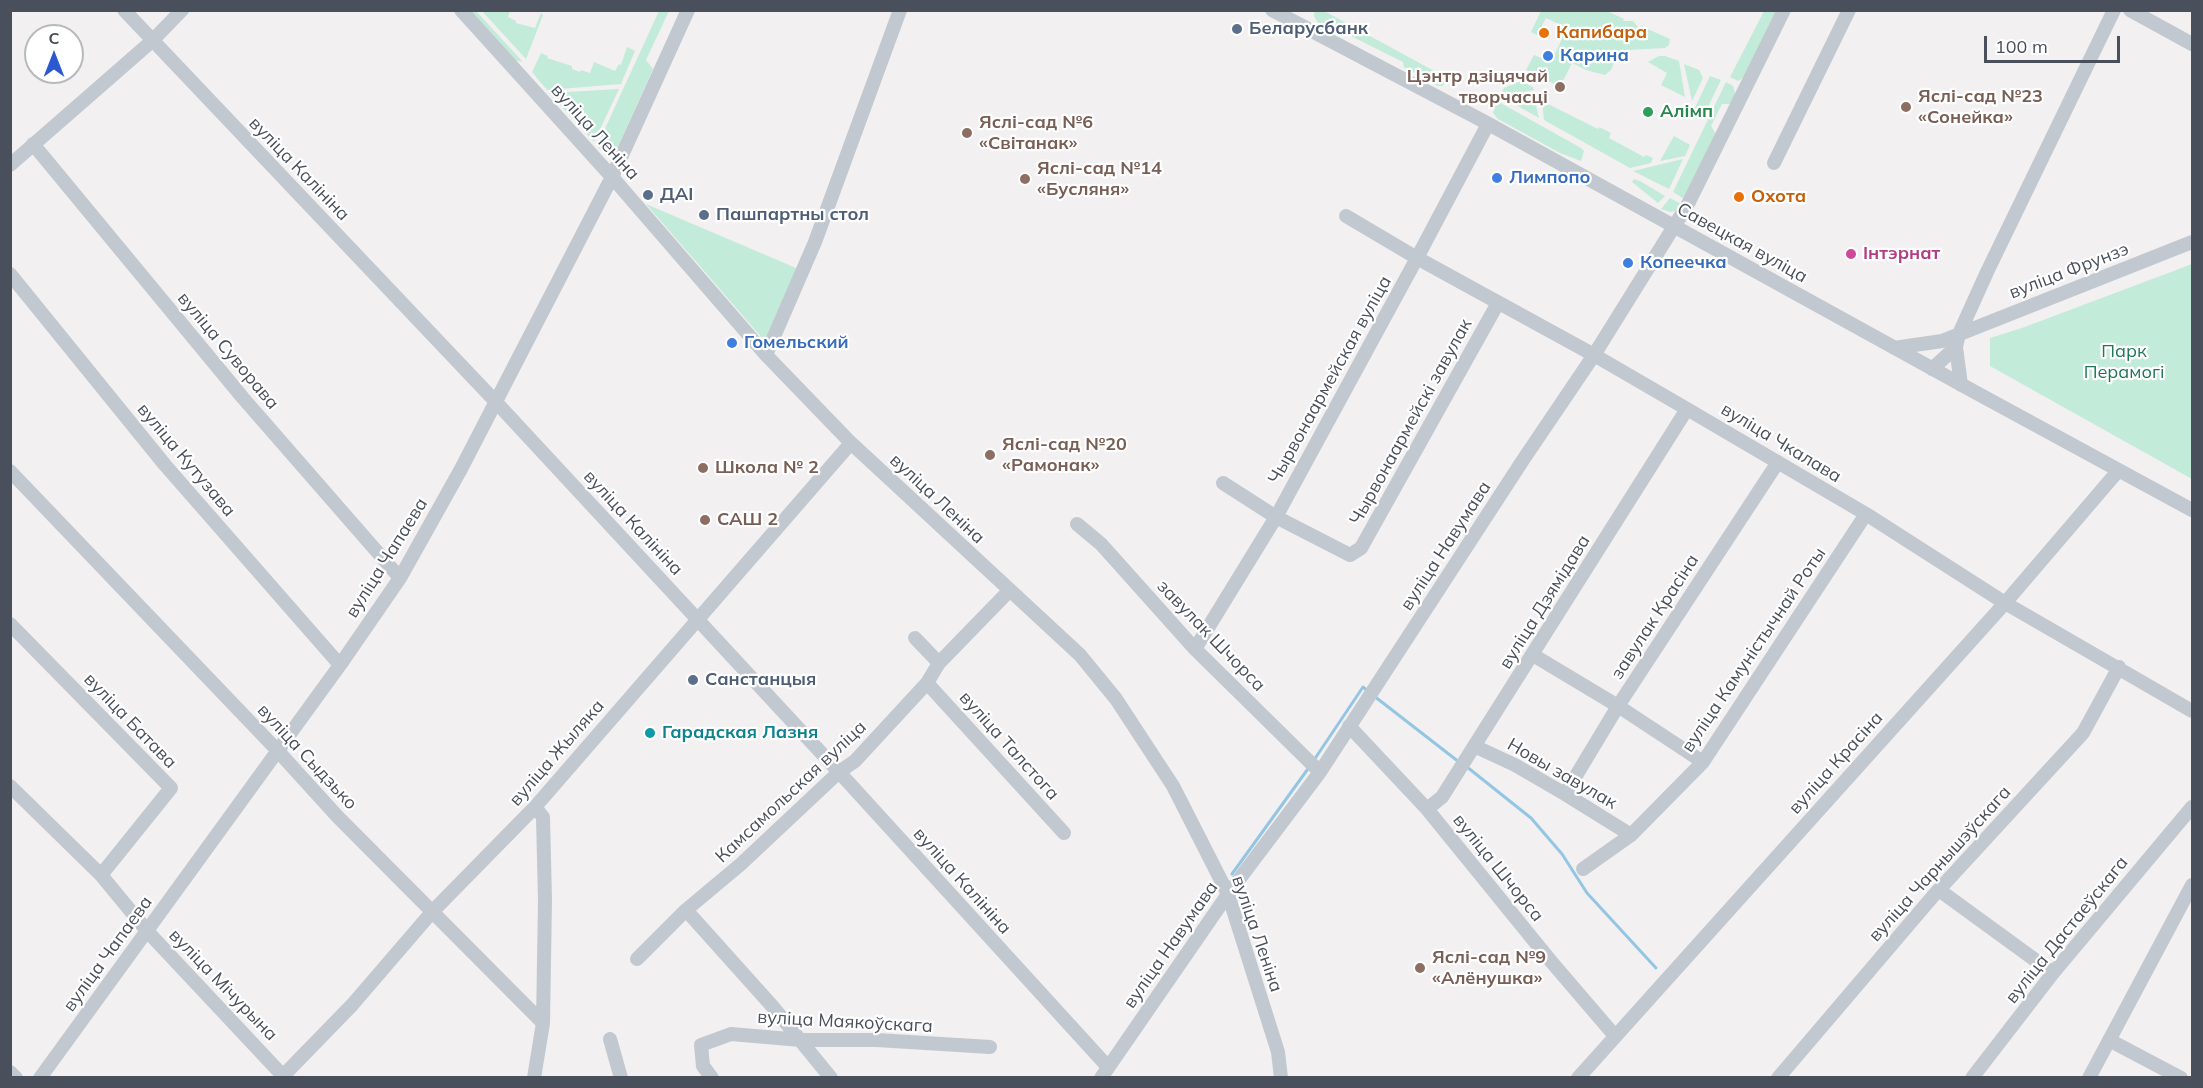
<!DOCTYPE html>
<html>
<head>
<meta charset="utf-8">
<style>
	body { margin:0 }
	#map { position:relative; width:2203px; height:1088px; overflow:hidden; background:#f2f0f0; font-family:Mulish,sans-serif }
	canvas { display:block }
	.frame { position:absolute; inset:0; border:12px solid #4a505b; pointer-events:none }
	.north { position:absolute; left:24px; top:24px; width:60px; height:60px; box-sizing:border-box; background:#fff; border:2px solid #b7b9bd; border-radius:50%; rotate:0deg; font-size:16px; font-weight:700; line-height:24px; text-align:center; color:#4a505b }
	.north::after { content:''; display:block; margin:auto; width:21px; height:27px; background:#2c58d0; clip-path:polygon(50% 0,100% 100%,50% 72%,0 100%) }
	.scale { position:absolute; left:1984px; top:36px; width:136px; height:27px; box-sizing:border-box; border:3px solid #4a505b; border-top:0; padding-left:8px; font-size:18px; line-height:21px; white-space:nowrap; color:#4a505b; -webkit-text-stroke:4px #fff; paint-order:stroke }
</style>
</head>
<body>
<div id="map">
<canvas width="2203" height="1088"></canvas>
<div class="frame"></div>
<div class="north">С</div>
<div class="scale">100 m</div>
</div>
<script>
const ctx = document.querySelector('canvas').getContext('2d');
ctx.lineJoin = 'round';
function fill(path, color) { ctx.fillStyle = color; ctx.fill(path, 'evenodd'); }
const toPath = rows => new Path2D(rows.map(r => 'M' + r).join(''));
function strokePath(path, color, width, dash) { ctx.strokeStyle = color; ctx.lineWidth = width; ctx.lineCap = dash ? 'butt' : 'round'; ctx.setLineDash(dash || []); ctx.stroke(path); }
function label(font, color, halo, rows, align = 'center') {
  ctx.font = font + ' Mulish,sans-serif'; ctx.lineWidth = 4.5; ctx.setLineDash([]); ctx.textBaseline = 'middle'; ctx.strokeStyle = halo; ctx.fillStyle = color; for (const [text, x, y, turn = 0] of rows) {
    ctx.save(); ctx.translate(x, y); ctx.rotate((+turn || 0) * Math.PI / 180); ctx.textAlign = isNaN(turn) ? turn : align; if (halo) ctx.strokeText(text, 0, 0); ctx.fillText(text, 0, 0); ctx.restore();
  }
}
const green = toPath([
	[469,11,476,11,523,62,514,60],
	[482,11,510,11,508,17,516,21,516,23,535,28,541,13,543,15,526,59],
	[659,11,669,11,646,60,653,69,616,151,613,153,602,151,597,146],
	[1315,11,1324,11,1449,79,1448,82,1442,86,1438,86,1404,67,1403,62,1341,31,1337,32,1318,23,1314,16],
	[1607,11,1624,19,1623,21,1633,21,1639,28,1641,26,1670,39,1669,45,1665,48,1628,50,1617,56,1611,70,1605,75,1586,70,1572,63,1560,87,1526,70,1534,55,1551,62,1567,28,1546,18,1537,35,1531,32,1541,11],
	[1764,11,1777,11,1743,78,1738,81,1730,77],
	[627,47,635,51,621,84,547,90,532,72,541,53,548,56,547,58,572,66,572,69,580,72,581,70,590,73,594,62,615,71,619,64,621,65],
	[1659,56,1665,56,1679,61,1685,97,1661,85,1667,73,1648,62],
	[1684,64,1699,70,1703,78,1692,101],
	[1710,76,1721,80,1702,119,1692,114],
	[1521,81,1533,87,1534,90,1499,97,1504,88],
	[1726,82,1733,86,1736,96,1732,104,1722,104,1711,126,1717,136,1686,200,1673,192],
	[619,89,594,142,549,93],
	[1534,97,1539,118,1509,101],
	[1497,101,1581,148,1584,151,1581,161,1560,153,1498,119,1493,113],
	[1542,101,1598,129,1599,127,1611,133,1609,138,1644,157,1646,155,1653,158,1651,163,1630,168,1544,120],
	[1674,136,1690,145,1685,156,1660,161],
	[1683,159,1669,189,1633,171],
	[1634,179,1640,181,1665,196,1658,203,1632,182],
	[1670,198,1683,205,1679,210,1671,212,1661,209],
	[646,204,803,271,769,346,763,339],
	[2192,264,2192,479,1990,366,1990,338,2022,328]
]);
const stream = toPath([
	[1374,696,1459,762],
	[1314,760,1363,687,1369,692],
	[1467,767,1531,818,1562,854,1587,893,1656,968],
	[1232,874,1310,766]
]);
const minor = toPath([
	[124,10,495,401,839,772,1108,1067],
	[461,10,612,177,766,355,851,443,1080,655,1116,699,1173,786,1228,894,1278,1052,1281,1078],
	[1272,10,1485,122,1973,391,2192,510],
	[2130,10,2192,44],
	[33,144,243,398,400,578],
	[1774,163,1849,10],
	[10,165,152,41,182,10],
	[1346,216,1417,258,1594,355,1687,409,1866,514,2005,603,2192,711],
	[10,274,165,465,340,665],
	[1956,347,1961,385],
	[1894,348,1942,341,2192,242],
	[766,355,815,242,900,10],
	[1932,369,1956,347,1959,334,1987,272,2114,10],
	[10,471,277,750,337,816,543,1023,534,1078],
	[1223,483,1276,517,1350,555,1361,548,1498,303],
	[1077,524,1101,544,1195,649,1320,772],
	[10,624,171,788,101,875],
	[915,638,939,663],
	[1195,649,1276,517,1417,258,1488,124],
	[1533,655,1618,706,1703,762],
	[927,683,1064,833],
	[1349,726,1427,809,1549,959,1615,1036],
	[1474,746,1515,765,1565,794,1631,835],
	[10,786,101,875,148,932,285,1078],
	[1565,794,1618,706,1778,462],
	[535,807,543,817,545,900,543,1023],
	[1427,809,1442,797,1687,409],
	[1583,869,1631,835,1703,762,1866,514],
	[1939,890,2053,973],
	[686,910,773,1007,831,1078],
	[637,959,686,910,741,864,839,772,855,761,927,683,939,663,1009,591],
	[610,1039,621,1078],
	[2109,1040,2181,1078],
	[10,1072,16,1078],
	[40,1078,340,665,400,578,461,469,612,177,688,10],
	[281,1078,352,1005,432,912,535,807,851,443],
	[712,1078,703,1066,701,1045,731,1034,801,1040,877,1040,990,1047],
	[1101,1078,1228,894,1320,772,1523,460,1594,355,1688,204,1784,10],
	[1578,1078,2005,603,2118,471],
	[1778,1078,1934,895,2083,733,2119,667],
	[1972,1078,2053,973,2192,807],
	[2089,1078,2192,885]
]);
const markers = [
	[1237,29,6,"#5c6f8a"],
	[1544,33,6,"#e8710a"],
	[1548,56,6,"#3f7fe0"],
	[1560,87,6,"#8d6e63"],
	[1906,107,6,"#8d6e63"],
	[1648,112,6,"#2e9e5b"],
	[967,133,6,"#8d6e63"],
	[1497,178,6,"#3f7fe0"],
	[1025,179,6,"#8d6e63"],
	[648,195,6,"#5c6f8a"],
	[1739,197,6,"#e8710a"],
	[704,215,6,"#5c6f8a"],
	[1851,254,6,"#d1479c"],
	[1628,263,6,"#3f7fe0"],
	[732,343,6,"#3f7fe0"],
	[990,455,6,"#8d6e63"],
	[703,468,6,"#8d6e63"],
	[705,520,6,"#8d6e63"],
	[693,680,6,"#5c6f8a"],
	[650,733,6,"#0f9aa8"],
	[1420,968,6,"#8d6e63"]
];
const serviceNames = [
	["Беларусбанк",1249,29],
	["ДАІ",660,195],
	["Пашпартны стол",716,215],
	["Санстанцыя",705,680]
];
const foodNames = [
	["Капибара",1556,33],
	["Охота",1751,197]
];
const shopNames = [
	["Карина",1560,56],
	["Лимпопо",1509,178],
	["Копеечка",1640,263],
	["Гомельский",744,343]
];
const educationNames = [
	["Цэнтр дзіцячай",1548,77,"right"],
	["творчасці",1548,98,"right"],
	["Яслі-сад №23",1918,97],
	["«Сонейка»",1918,118],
	["Яслі-сад №6",979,123],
	["«Світанак»",979,144],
	["Яслі-сад №14",1037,169],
	["«Бусляня»",1037,190],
	["Яслі-сад №20",1002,445],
	["«Рамонак»",1002,466],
	["Школа № 2",715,468],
	["САШ 2",717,520],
	["Яслі-сад №9",1432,958],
	["«Алёнушка»",1432,979]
];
const leisureNames = [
	["Алімп",1660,112]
];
const streetNames = [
	["вуліца Леніна",595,132,48],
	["вуліца Калініна",299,169,46],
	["Савецкая вуліца",1742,243,29],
	["вуліца Фрунзэ",2069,271,-21],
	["вуліца Суворава",228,351,50],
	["Чырвонаармейская вуліца",1330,380,-61],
	["Чырвонаармейскі завулак",1411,422,-61],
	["вуліца Чкалава",1781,443,31],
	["вуліца Кутузава",186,460,50],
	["вуліца Леніна",937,499,43],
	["вуліца Калініна",633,523,47],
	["вуліца Навумава",1446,546,-57],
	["вуліца Чапаева",387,558,-58],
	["вуліца Дзямідава",1545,602,-58],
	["завулак Красіна",1655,617,-57],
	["завулак Шчорса",1211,636,46],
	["вуліца Камуністычнай Роты",1754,650,-56],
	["вуліца Батава",130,721,46],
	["вуліца Талстога",1009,746,48],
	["вуліца Жыляка",557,753,-49],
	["вуліца Сыдзько",307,757,47],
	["вуліца Красіна",1836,763,-48],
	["Новы завулак",1562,774,30],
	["Камсамольская вуліца",791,792,-43],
	["вуліца Чарнышэўскага",1940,864,-48],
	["вуліца Шчорса",1498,868,51],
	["вуліца Калініна",962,881,48],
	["вуліца Дастаеўскага",2067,930,-51],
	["вуліца Леніна",1257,934,71],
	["вуліца Навумава",1171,945,-55],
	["вуліца Чапаева",108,954,-54],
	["вуліца Мічурына",223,985,46],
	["вуліца Маякоўскага",845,1022,3]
];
const hotelNames = [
	["Інтэрнат",1863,254]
];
const parkNames = [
	["Парк",2124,352],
	["Перамогі",2124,373]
];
const cultureNames = [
	["Гарадская Лазня",662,733]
];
fill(green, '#c3ebd9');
strokePath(stream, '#94c6e3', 3);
strokePath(minor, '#c2c8d0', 14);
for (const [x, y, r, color] of markers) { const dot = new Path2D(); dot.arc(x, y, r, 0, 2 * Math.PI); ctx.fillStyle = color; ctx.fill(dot); strokePath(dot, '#fff', 2); }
label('bold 18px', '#4e5e75', '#fff', serviceNames, 'left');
label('bold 18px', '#c56008', '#fff', foodNames, 'left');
label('bold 18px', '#366cbe', '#fff', shopNames, 'left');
label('bold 18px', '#785e54', '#fff', educationNames, 'left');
label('bold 18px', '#27864d', '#fff', leisureNames, 'left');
label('18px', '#4a505b', '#fff', streetNames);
label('bold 18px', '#b23c85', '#fff', hotelNames, 'left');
label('18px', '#21765a', '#fff', parkNames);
label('bold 18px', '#0d838f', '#fff', cultureNames, 'left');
</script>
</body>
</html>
